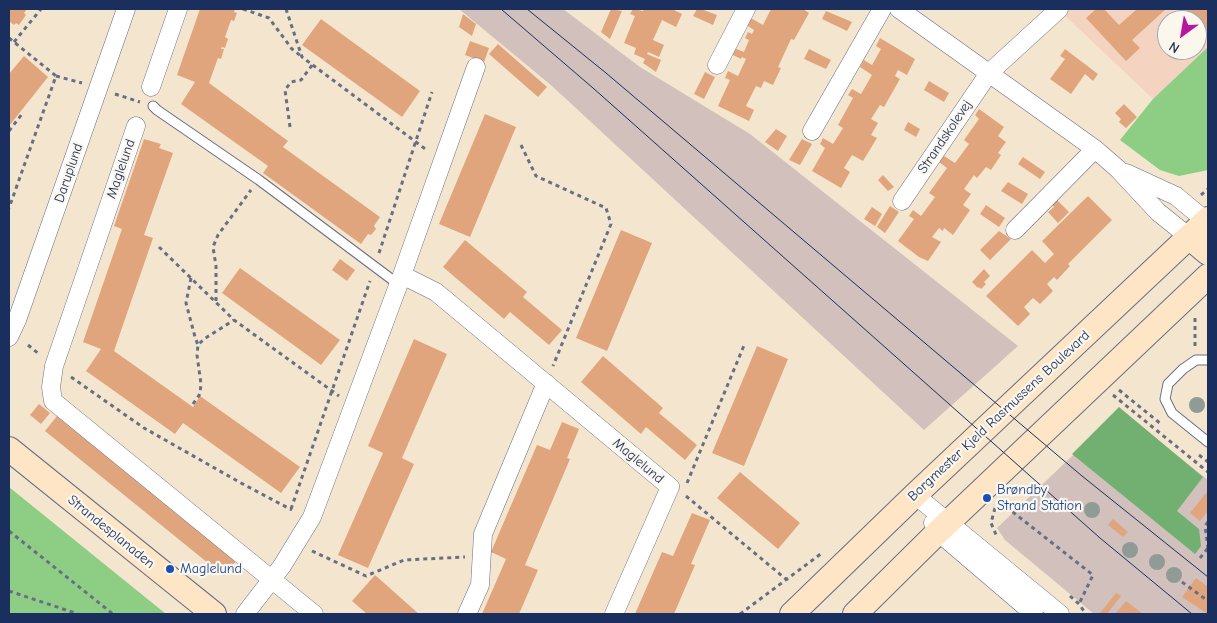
<!DOCTYPE html>
<html>
<head>
<meta charset="utf-8">
<style>
	body { margin:0 }
	#map { position:relative; width:1217px; height:623px; overflow:hidden; background:#f4e6ce; font-family:"Comic Neue",sans-serif }
	canvas { display:block }
	.frame { position:absolute; inset:0; border:10px solid #1b2f5e; pointer-events:none }
	.north { position:absolute; left:1157px; top:10px; width:50px; height:50px; box-sizing:border-box; background:#fbf7ec; border:1px solid #a1a7b3; border-radius:50%; rotate:212deg; font-size:14px; font-weight:700; line-height:20px; text-align:center; color:#1b2f5e }
	.north::after { content:''; display:block; margin:auto; width:18px; height:22px; background:#b5179e; clip-path:polygon(50% 0,100% 100%,50% 72%,0 100%) }
</style>
</head>
<body>
<div id="map">
<canvas width="1217" height="623"></canvas>
<div class="frame"></div>
<div class="north">N</div>
</div>
<script>
const ctx = document.querySelector('canvas').getContext('2d');
ctx.lineJoin = 'round';
function fill(path, color) { ctx.fillStyle = color; ctx.fill(path, 'evenodd'); }
const toPath = rows => new Path2D(rows.map(r => 'M' + r).join(''));
function strokePath(path, color, width, dash) { ctx.strokeStyle = color; ctx.lineWidth = width; ctx.lineCap = dash ? 'butt' : 'round'; ctx.setLineDash(dash || []); ctx.stroke(path); }
function label(font, color, halo, rows, align = 'center') {
  ctx.font = font + ' "Comic Neue",sans-serif'; ctx.lineWidth = 4.5; ctx.setLineDash([]); ctx.textBaseline = 'middle'; ctx.strokeStyle = halo; ctx.fillStyle = color; for (const [text, x, y, turn = 0] of rows) {
    ctx.save(); ctx.translate(x, y); ctx.rotate((+turn || 0) * Math.PI / 180); ctx.textAlign = isNaN(turn) ? turn : align; if (halo) ctx.strokeText(text, 0, 0); ctx.fillText(text, 0, 0); ctx.restore();
  }
}
const built = toPath([
	[1058,9,1208,9,1208,47,1153,99],
	[1167,20,1197,20,1197,50,1167,50]
]);
const industrial = toPath([
	[459,9,563,9,640,67,750,134,1018,346,924,430,552,86],
	[1120,410,1208,480,1208,614,1094,614,1005,540,997,528]
]);
const green = toPath([
	[1208,47,1208,170,1179,176,1160,170,1120,140,1153,99],
	[9,487,166,614,9,614]
]);
const forest = toPath([
	[1119,407,1203,477,1177,511,1199,529,1201,546,1195,554,1072,454]
]);
const building = toPath([
	[9,9,27,9,24,13,26,15,19,25,16,23,14,25,9,21],
	[200,9,235,9,234,12,237,13,234,21,231,20,225,37,228,39,225,48,222,47,221,49,224,49,221,59,218,58,209,83,288,141,283,147,380,217,374,226,376,229,371,235,368,234,361,244,263,173,268,166,181,104,195,82,177,75],
	[611,9,622,11,610,39,601,32],
	[633,9,643,11,644,9,672,9,682,14,676,27,662,20,653,40,664,45,659,57,648,52,647,54,661,60,656,72,643,63,645,59,634,54,636,48,624,43,635,16,630,14],
	[697,9,701,9,717,15,713,25,693,16],
	[771,9,803,9,809,13,794,40,791,39,778,67,781,68,773,85,764,81,761,88,756,86,746,106,754,110,749,121,718,106,730,80,725,78,728,71,738,76,746,59,742,57,741,59,731,54,734,48,744,52,749,40,745,38,748,32,752,34,754,30,745,24,749,17,763,25],
	[1096,9,1104,9,1119,25,1137,9,1166,9,1132,40,1140,48,1126,61,1086,18],
	[1185,9,1208,9,1208,33,1197,20],
	[826,11,852,22,847,31,822,19],
	[463,14,476,24,472,36,459,27],
	[321,19,420,91,402,117,302,45],
	[880,38,915,59,907,75,898,70,895,76,900,79,884,107,880,105,871,119,878,123,871,135,877,138,863,161,852,155,844,168,850,172,841,188,812,171,825,148,820,144,823,138,833,144,843,128,838,125,853,98,848,95,852,89,861,94,872,75,860,67,864,60,872,65,881,49,876,46],
	[470,41,489,48,484,62,465,55],
	[498,44,547,87,538,97,489,54],
	[809,49,831,60,826,69,804,59],
	[1065,49,1098,74,1093,81,1085,74,1071,94,1050,79,1065,59,1060,56],
	[24,56,48,77,9,126,9,74],
	[705,72,715,77,704,99,694,94],
	[929,81,949,93,944,102,924,90],
	[1124,104,1137,117,1126,128,1119,122,1121,119,1115,113],
	[979,109,1004,127,998,136,1006,142,998,153,1001,155,991,170,986,167,977,178,974,175,964,189,971,194,963,205,970,210,953,235,944,228,943,231,939,228,932,237,941,242,928,261,919,257,898,241,914,219,909,216,913,210,921,216,935,197,929,193,947,168,939,162,944,156,955,163,969,144,964,140,979,119,975,115],
	[485,114,516,127,470,237,439,224],
	[908,122,920,129,916,137,904,130],
	[776,129,787,136,778,151,765,142],
	[144,139,161,144,159,148,173,153,144,235,153,238,114,351,193,407,200,396,300,467,281,493,183,423,175,434,86,371,101,349,83,342,122,229,114,226],
	[802,139,812,144,800,165,789,160],
	[1023,157,1045,172,1040,179,1018,164],
	[883,175,894,187,888,191,878,180],
	[1008,182,1028,194,1022,204,1001,191],
	[1088,196,1112,220,1068,264,1070,266,1057,280,1054,277,1047,284,1053,291,1040,304,1033,298,1024,307,1030,314,1018,326,986,296,1032,250,1045,263,1054,254,1042,241],
	[1057,200,1069,212,1058,223,1048,212,1054,207,1052,205],
	[986,205,1005,218,999,227,980,214],
	[890,206,899,212,885,233,877,227],
	[872,207,882,214,875,226,864,219],
	[621,230,652,243,607,351,576,338],
	[999,231,1011,239,990,260,980,250],
	[465,240,527,292,523,297,562,330,549,345,510,312,504,319,443,267],
	[340,259,355,270,347,281,332,270],
	[240,268,340,340,321,365,222,293],
	[984,269,990,276,984,282,986,284,981,289,979,287,978,288,972,282],
	[414,339,447,354,402,458,414,464,368,568,338,555,383,453,368,446],
	[757,346,788,359,744,466,712,453],
	[603,356,663,408,659,413,697,445,685,460,646,427,641,434,581,382],
	[39,404,50,413,41,424,30,415],
	[57,416,236,561,224,576,45,431],
	[562,422,579,429,567,458,570,459,525,565,538,570,519,614,482,614,506,559,491,552,537,445,550,450],
	[740,472,800,523,778,549,717,498],
	[1206,493,1208,495,1208,511,1200,521,1190,513],
	[692,513,710,520,691,564,695,565,674,614,635,614,662,552,673,556],
	[1113,519,1128,532,1123,537,1108,525],
	[375,575,419,614,367,614,352,601],
	[1196,578,1208,587,1208,614,1182,597],
	[1116,593,1121,596,1107,614,1102,614,1100,613],
	[1126,601,1143,614,1115,614]
]);
const path = toPath([
	[243,9,269,18,292,49,301,56],
	[286,9,302,57,428,151],
	[9,38,56,76,9,208],
	[14,42,41,9],
	[56,76,82,83],
	[115,94,140,102],
	[290,127,285,90,291,82,301,80,313,64],
	[9,131,22,114],
	[521,145,536,176,606,208,611,224,553,366],
	[1201,195,1208,189],
	[159,247,234,320,339,396],
	[379,253,432,92],
	[191,278,186,303,195,337,198,345],
	[216,301,216,266,213,247,218,235,251,190],
	[1195,318,1195,347],
	[28,345,39,354],
	[71,377,144,428,241,483,292,510],
	[1119,390,1161,424],
	[1113,395,1208,472],
	[193,404,200,394,201,384,197,355,198,345,204,339,234,320],
	[1199,455,1208,462],
	[687,483,745,343],
	[686,496,787,580],
	[1000,502,1093,575,1079,604],
	[995,508,991,523,997,537],
	[291,509,370,281],
	[1208,522,1205,526,1208,548],
	[9,531,113,614],
	[312,551,366,576,404,560,465,557],
	[1200,558,1208,548],
	[1182,582,1208,601],
	[9,591,78,614],
	[1070,596,1079,604,1086,614],
	[740,614,822,553]
]);
const lane = toPath([
	[153,106,157,110,259,180,398,284],
	[1208,360,1196,360,1183,369,1168,384,1165,399,1172,413,1208,442]
]);
const street = toPath([
	[899,9,1095,149,1118,169,1158,212,1189,237],
	[717,65,746,9],
	[151,87,178,9],
	[136,126,54,366,51,387,53,401,314,614],
	[812,131,882,9],
	[1126,173,1176,196,1206,221],
	[902,201,989,73,1059,9],
	[1015,230,1095,149],
	[402,275,436,292,670,487,614,614],
	[9,337,17,320,126,9],
	[915,495,1060,614],
	[933,523,938,532,1034,614],
	[245,614,282,566,312,517,402,275,476,67],
	[467,614,480,585,483,534,546,383]
]);
const secondary = toPath([
	[1189,237,1208,253],
	[9,449,214,614],
	[792,614,915,495,1208,219],
	[855,614,938,532,1208,276]
]);
const tram = toPath([
	[501,9,593,88,1100,538,1192,614],
	[527,9,606,73,1082,476,1208,577]
]);
const trees = [
	[1197,405],
	[1092,510],
	[1130,550],
	[1157,562],
	[1174,575]
];
const markers = [
	[987,498,5,"#1a4fb4"],
	[170,569,5,"#1a4fb4"]
];
const streetNames = [
	["Strandskolevej",945,137,-56],
	["Maglelund",121,169,-71],
	["Daruplund",69,173,-71],
	["Borgmester Kjeld Rasmussens Boulevard",999,416,-43],
	["Maglelund",638,461,40],
	["Strandesplanaden",111,532,39]
];
const transitNames = [
	["Brøndby",997,490],
	["Strand Station",997,506],
	["Maglelund",180,569]
];
fill(built, '#f5d3c1');
fill(industrial, '#d1c0bc');
fill(green, '#8ecd84');
fill(forest, '#72b072');
fill(building, '#e1a57d');
strokePath(lane, '#676f85', 11);
strokePath(street, '#676f85', 19);
strokePath(secondary, '#676f85', 26);
strokePath(path, '#676f85', 3, [4, 4]);
strokePath(lane, '#fff', 9);
strokePath(street, '#fff', 18);
strokePath(secondary, '#fee5c5', 24);
strokePath(tram, '#1b2f5e', 1);
ctx.fillStyle = '#909b96';
for (const [x, y] of trees) { ctx.beginPath(); ctx.arc(x, y, 8, 0, 2 * Math.PI); ctx.fill(); }
for (const [x, y, r, color] of markers) { const dot = new Path2D(); dot.arc(x, y, r, 0, 2 * Math.PI); ctx.fillStyle = color; ctx.fill(dot); strokePath(dot, '#fbf7ec', 2); }
label('14px', '#1b2f5e', '#fbf7ec', streetNames);
label('14px', '#164399', '#fbf7ec', transitNames, 'left');
</script>
</body>
</html>
